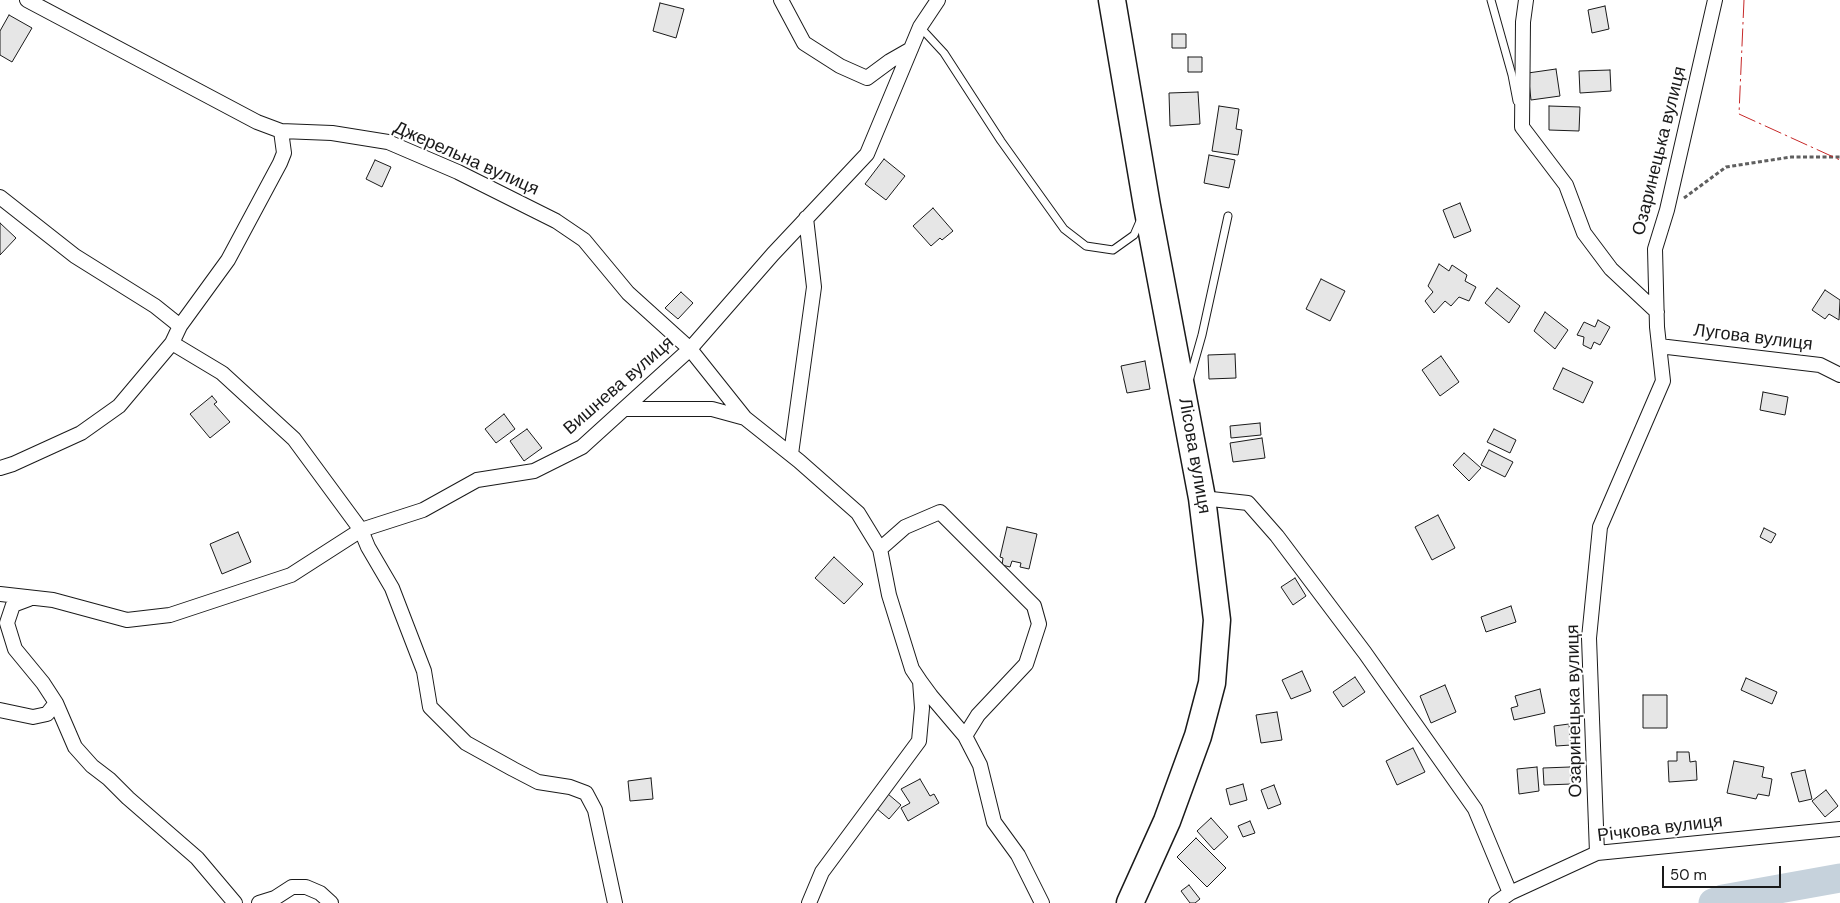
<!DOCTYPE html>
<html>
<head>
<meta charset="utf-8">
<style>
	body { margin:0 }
	#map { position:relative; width:1840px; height:903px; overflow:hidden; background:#fff; font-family:"DM Sans",sans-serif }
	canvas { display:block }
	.scale { position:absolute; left:1662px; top:866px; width:119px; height:22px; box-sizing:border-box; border:2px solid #1a1a1a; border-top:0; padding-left:6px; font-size:15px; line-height:18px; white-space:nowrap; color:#1a1a1a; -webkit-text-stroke:4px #fff; paint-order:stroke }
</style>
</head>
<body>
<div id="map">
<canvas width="1840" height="903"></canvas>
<div class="scale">50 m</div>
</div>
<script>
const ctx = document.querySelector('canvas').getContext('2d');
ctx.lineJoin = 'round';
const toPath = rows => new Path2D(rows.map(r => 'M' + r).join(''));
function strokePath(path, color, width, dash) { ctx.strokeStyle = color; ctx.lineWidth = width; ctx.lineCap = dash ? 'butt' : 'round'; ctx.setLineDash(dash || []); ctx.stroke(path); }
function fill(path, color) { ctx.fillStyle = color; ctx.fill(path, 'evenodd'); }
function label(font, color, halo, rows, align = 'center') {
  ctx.font = font + ' "DM Sans",sans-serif'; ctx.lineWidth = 4; ctx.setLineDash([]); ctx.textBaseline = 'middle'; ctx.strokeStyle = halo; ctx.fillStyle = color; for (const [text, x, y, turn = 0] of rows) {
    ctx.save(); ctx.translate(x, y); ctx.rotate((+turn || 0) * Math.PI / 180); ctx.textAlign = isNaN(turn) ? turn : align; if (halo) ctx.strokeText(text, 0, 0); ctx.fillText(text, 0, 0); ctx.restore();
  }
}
const river = toPath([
	[1713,903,1723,899,1840,878]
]);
const building = toPath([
	[660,3,684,9,676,38,653,31,660,3],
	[1605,6,1609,29,1592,33,1588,10,1605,6],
	[9,15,32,28,12,62,0,55,0,31,9,15],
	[1172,34,1186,34,1186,48,1172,48,1172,34],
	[1188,57,1202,57,1202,72,1188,72,1188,57],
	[1556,69,1560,96,1531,100,1528,73,1556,69],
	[1610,70,1611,91,1580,93,1579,71,1610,70],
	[1198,92,1200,124,1170,126,1169,93,1198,92],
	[1219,106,1239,109,1236,129,1242,130,1238,155,1212,151,1219,106],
	[1549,106,1580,107,1579,131,1549,130,1549,106],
	[1209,155,1235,160,1229,188,1204,183,1209,155],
	[884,159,905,176,886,200,865,184,884,159],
	[375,160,391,167,382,187,366,179,375,160],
	[1460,203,1471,231,1454,238,1443,210,1460,203],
	[933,208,953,231,942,240,940,238,931,246,913,226,933,208],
	[0,223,16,238,0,255,0,223],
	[1439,264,1449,271,1452,265,1467,275,1465,281,1476,287,1469,301,1459,297,1451,306,1445,301,1434,313,1425,301,1433,292,1428,286,1439,264],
	[1321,279,1345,291,1330,321,1306,309,1321,279],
	[1497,288,1520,306,1509,323,1485,303,1497,288],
	[1825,290,1840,300,1839,320,1829,314,1825,319,1812,310,1825,290],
	[681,292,693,303,678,319,665,308,681,292],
	[1545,312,1568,330,1555,349,1534,331,1545,312],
	[1598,320,1610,327,1600,345,1594,342,1591,349,1583,345,1584,337,1577,335,1584,322,1595,327,1598,320],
	[1235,354,1236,378,1209,379,1208,355,1235,354],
	[1441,356,1459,382,1440,396,1422,370,1441,356],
	[1145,361,1150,389,1127,393,1121,366,1145,361],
	[1563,368,1593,382,1583,403,1553,389,1563,368],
	[1763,392,1788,397,1785,415,1760,410,1763,392],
	[212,396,217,402,214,404,230,422,210,438,190,414,212,396],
	[504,414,515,429,496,443,485,429,504,414],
	[1260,423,1261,435,1231,438,1230,426,1260,423],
	[527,429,542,448,524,461,510,441,527,429],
	[1494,429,1516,440,1510,453,1487,442,1494,429],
	[1262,438,1265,458,1233,462,1230,443,1262,438],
	[1489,450,1513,462,1505,477,1481,465,1489,450],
	[1464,453,1481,468,1469,481,1453,465,1464,453],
	[1438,515,1455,548,1432,560,1415,527,1438,515],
	[1007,527,1037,534,1029,569,1020,567,1021,563,1012,561,1010,567,1002,565,1003,558,1000,557,1007,527],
	[1764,528,1776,534,1771,543,1760,537,1764,528],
	[238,532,251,562,222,574,210,544,238,532],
	[834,557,863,584,844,604,815,578,834,557],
	[1295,578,1306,596,1293,605,1281,587,1295,578],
	[1511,606,1516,622,1486,632,1481,617,1511,606],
	[1302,671,1311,691,1291,699,1282,680,1302,671],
	[1355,677,1365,692,1343,707,1333,692,1355,677],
	[1746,678,1777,692,1772,704,1741,690,1746,678],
	[1445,685,1456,712,1431,723,1420,696,1445,685],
	[1540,689,1545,713,1514,720,1511,708,1518,706,1515,696,1540,689],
	[1643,695,1667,695,1667,728,1643,728,1643,695],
	[1277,712,1282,740,1261,743,1256,715,1277,712],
	[1569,724,1571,745,1556,746,1554,726,1569,724],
	[1413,748,1425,772,1397,785,1386,761,1413,748],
	[1677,752,1689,752,1690,762,1696,761,1697,780,1669,782,1668,761,1677,761,1677,752],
	[1734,761,1764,767,1762,777,1772,779,1769,796,1758,794,1756,799,1727,793,1734,761],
	[1537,767,1539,791,1519,794,1517,769,1537,767],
	[1570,767,1572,784,1544,785,1543,768,1570,767],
	[1805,770,1812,799,1799,802,1791,773,1805,770],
	[651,778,653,799,630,801,628,781,651,778],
	[920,779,930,796,934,794,939,803,908,821,901,808,910,803,901,789,920,779],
	[1243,784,1247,800,1230,805,1226,789,1243,784],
	[1274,785,1281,804,1268,809,1261,790,1274,785],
	[1826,790,1838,806,1825,817,1812,801,1826,790],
	[888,794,901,805,889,819,876,808,888,794],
	[1211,818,1228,837,1214,850,1197,831,1211,818],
	[1250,821,1255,833,1243,837,1238,826,1250,821],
	[1196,838,1226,868,1207,887,1177,857,1196,838],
	[1189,885,1200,899,1195,903,1190,903,1181,891,1189,885]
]);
const path = toPath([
	[1684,198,1726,167,1791,157,1840,157]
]);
const lane = toPath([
	[1491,0,1512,75,1517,101],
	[920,27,944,53,1001,141,1064,229,1086,246,1113,250,1134,235,1141,219],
	[1189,381,1202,335,1228,216]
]);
const street = toPath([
	[27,0,257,122,281,131,332,133,388,142,458,172,556,221,584,240,628,293,690,349,745,418],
	[781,0,804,43,840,66,867,78,890,61,911,49],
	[1526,0,1523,22,1522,127,1566,185,1584,233,1611,269,1657,312],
	[0,197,75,256,155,306,180,326],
	[172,343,222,373,294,439,361,530,368,547,392,588,424,671,430,707,466,743,513,769,538,782,570,787,586,793,595,810,615,903],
	[1659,346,1820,365,1840,375],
	[625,409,712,409,745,418,799,461,858,513,880,549],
	[791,454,814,287,806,218],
	[0,468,13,464,81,433,119,406,172,343,180,326,228,260,280,163,284,153,281,131],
	[1202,498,1248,503,1277,536,1365,653,1475,809,1510,893],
	[0,594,53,600,127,620,170,615,291,575,361,530,423,510,477,480,534,471,582,447,690,349,773,254,867,154,920,27,938,0],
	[56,703,75,747,92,766,109,779,128,798,197,858,235,903],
	[0,710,33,717,47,714,56,703,43,683,15,649,7,623,13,605,29,599],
	[965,736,980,765,994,822,1018,855,1042,903],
	[1597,853,1589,638,1600,527,1663,381,1657,327,1655,249,1667,210,1715,0],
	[259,903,275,898,292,887,306,887,320,893,331,903],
	[809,903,822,872,919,741,922,708,920,681,912,669,889,595,880,549,905,527,940,512,1034,606,1039,624,1026,664,978,715,965,736,931,696,920,681],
	[1496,903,1510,893,1597,853,1840,829]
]);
const highway = toPath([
	[1112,0,1147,206,1202,498,1217,620,1212,683,1198,736,1167,821,1130,903]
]);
const power = toPath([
	[1744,0,1739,114,1840,160]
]);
const streetNames = [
	["Озаринецька вулиця",1660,151,-76],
	["Джерельна вулиця",466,159,24],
	["Лугова вулиця",1753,338,7],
	["Вишнева вулиця",619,386,-41],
	["Лісова вулиця",1194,456,80],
	["Озаринецька вулиця",1575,711,-91],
	["Річкова вулиця",1660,829,-7]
];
strokePath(river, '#c6d2dc', 29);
fill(building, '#e6e6e6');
strokePath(building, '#1a1a1a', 1);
strokePath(lane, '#1a1a1a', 9);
strokePath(street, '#1a1a1a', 16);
strokePath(highway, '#1a1a1a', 29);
strokePath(path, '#5f5f5f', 3, [4, 2.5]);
strokePath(lane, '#fff', 7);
strokePath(street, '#fff', 14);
strokePath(highway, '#fff', 26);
strokePath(power, '#c62828', 1, [18, 4, 2.5, 4]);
label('18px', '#1a1a1a', '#fff', streetNames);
</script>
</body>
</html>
